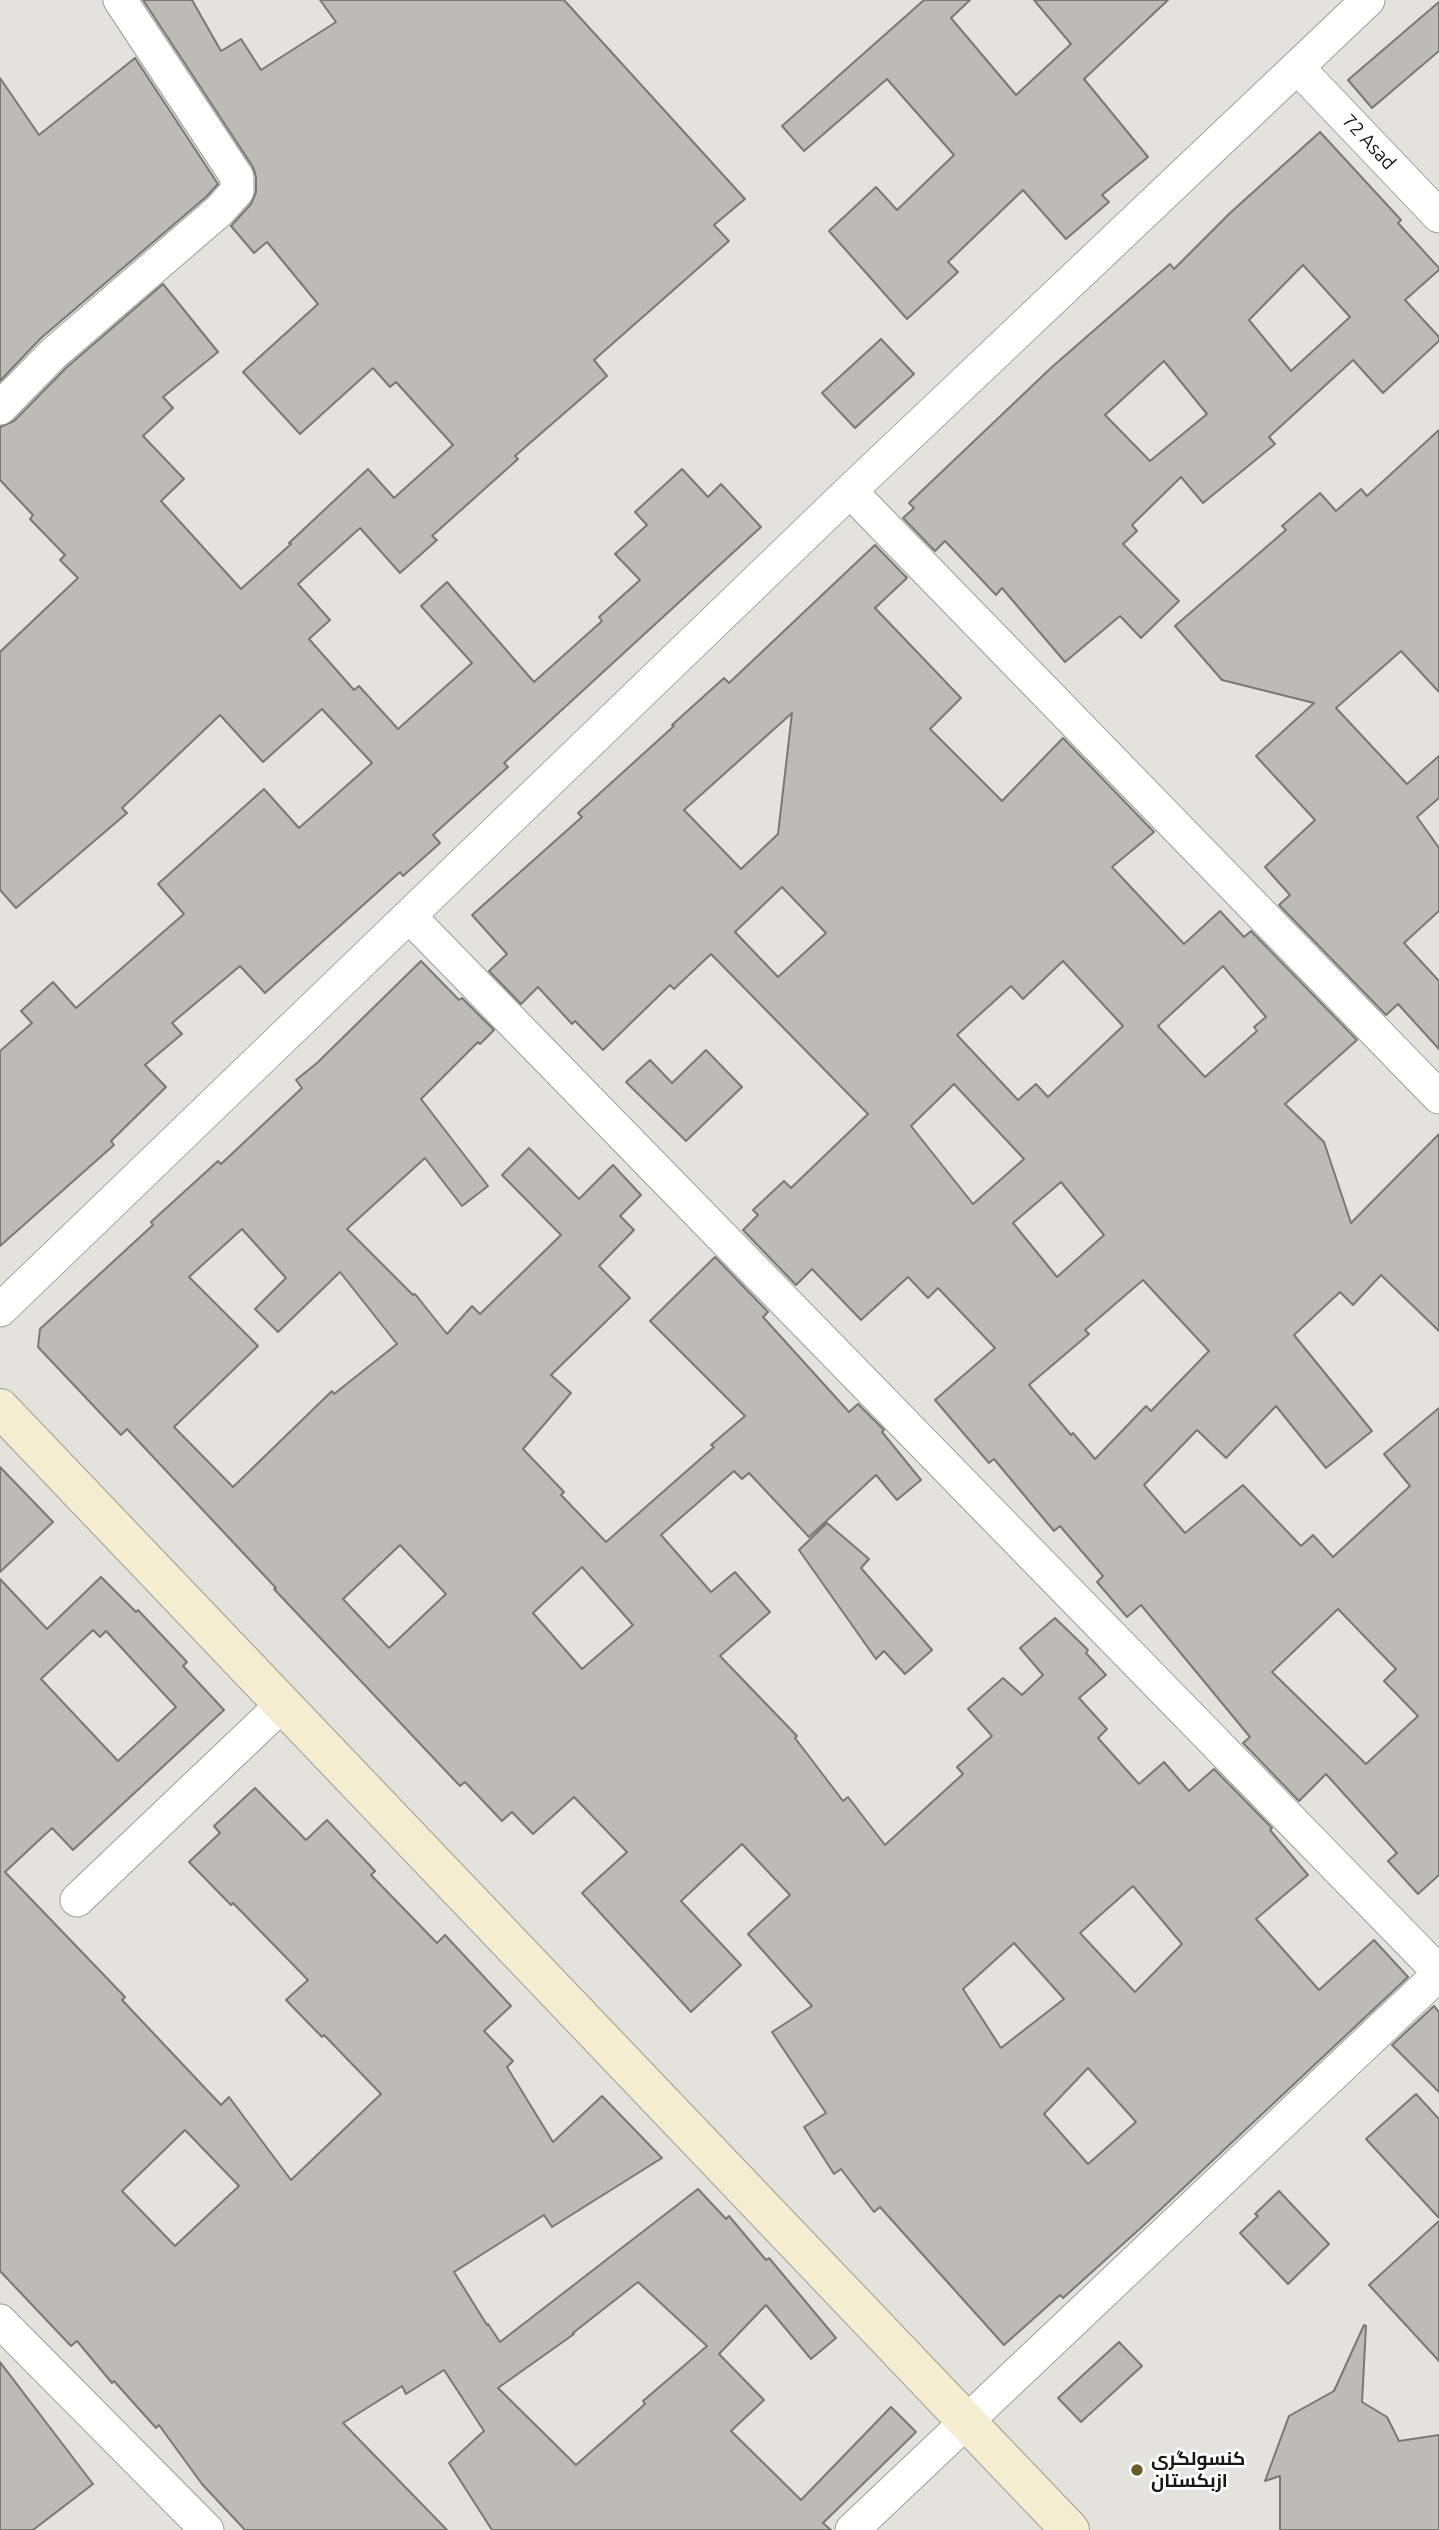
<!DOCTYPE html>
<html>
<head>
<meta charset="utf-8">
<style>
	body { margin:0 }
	canvas { display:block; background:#e3e2dd }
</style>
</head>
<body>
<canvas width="1439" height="2530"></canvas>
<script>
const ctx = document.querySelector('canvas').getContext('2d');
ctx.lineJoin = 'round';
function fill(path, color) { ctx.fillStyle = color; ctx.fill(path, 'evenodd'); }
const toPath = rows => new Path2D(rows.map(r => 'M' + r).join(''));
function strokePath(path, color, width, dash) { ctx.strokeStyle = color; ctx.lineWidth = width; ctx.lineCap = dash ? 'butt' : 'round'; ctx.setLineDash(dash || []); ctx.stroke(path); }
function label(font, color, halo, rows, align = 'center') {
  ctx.font = font + ' Ubuntu,Cairo,sans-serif'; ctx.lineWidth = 5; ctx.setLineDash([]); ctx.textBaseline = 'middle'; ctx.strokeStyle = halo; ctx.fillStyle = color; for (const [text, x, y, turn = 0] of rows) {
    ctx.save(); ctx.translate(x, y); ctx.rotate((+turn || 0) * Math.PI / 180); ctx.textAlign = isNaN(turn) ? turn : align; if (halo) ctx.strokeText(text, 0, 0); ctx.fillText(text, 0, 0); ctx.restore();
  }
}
const building = toPath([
	[143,0,192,0,221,51,241,39,261,70,336,22,320,0,564,0,745,199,714,225,729,241,594,360,607,376,515,456,518,459,432,536,437,540,400,573,360,528,298,584,330,620,309,639,354,690,359,686,398,729,472,663,421,606,447,582,534,682,602,621,599,617,640,580,615,554,647,525,635,512,682,469,708,497,721,484,761,527,504,763,508,767,433,835,440,843,403,876,400,872,265,993,240,966,172,1023,182,1034,145,1065,166,1087,111,1141,114,1145,0,1246,0,1051,32,1023,21,1011,53,982,76,1008,184,914,158,884,264,789,299,828,372,763,322,709,263,762,220,715,122,808,127,813,16,908,0,890,0,652,78,578,60,560,65,555,30,519,33,515,0,480,0,427,14,421,67,367,163,284,218,352,163,397,173,408,143,436,184,479,161,501,241,589,291,544,289,543,368,469,394,498,453,445,396,382,390,387,373,368,300,434,243,372,318,304,267,242,254,253,231,226,251,204,256,192,256,177,253,167,143,0],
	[924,0,970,0,951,18,1016,95,1071,44,1034,0,1168,0,1084,79,1148,157,1102,195,1109,202,1066,239,1023,190,948,262,958,272,907,319,829,231,876,187,897,210,954,155,887,79,804,151,782,126,924,0],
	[1439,2,1439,51,1372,108,1348,80,1439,2],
	[135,58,218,184,206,197,41,338,0,381,0,78,39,135,135,58],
	[1320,132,1401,220,1398,223,1439,268,1439,270,1405,300,1439,337,1439,341,1383,393,1353,360,1269,437,1275,444,1203,503,1181,477,1132,525,1137,531,1123,544,1179,601,1141,638,1120,616,1065,662,1002,588,996,595,945,541,935,551,903,518,914,508,909,503,1052,367,1170,264,1174,269,1230,213,1320,132],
	[1303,265,1350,317,1291,371,1249,320,1303,265],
	[1164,361,1207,414,1150,461,1105,415,1164,361],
	[881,339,914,374,855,428,822,393,881,339],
	[1439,430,1439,692,1401,651,1336,708,1407,784,1439,756,1439,798,1417,817,1439,848,1439,911,1404,943,1439,981,1439,1049,1398,1004,1386,1015,1279,905,1290,895,1265,867,1315,820,1256,756,1314,703,1222,680,1175,626,1286,530,1282,526,1320,493,1336,511,1361,489,1367,496,1439,430],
	[875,545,907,578,875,608,961,698,930,729,1002,801,1063,738,1154,832,1112,867,1184,944,1220,911,1244,937,1251,931,1357,1040,1285,1104,1324,1142,1351,1223,1439,1134,1439,1331,1381,1275,1353,1305,1340,1292,1294,1335,1372,1431,1326,1468,1276,1406,1226,1458,1197,1430,1144,1485,1185,1533,1243,1485,1301,1546,1313,1535,1333,1557,1410,1486,1384,1454,1439,1408,1439,1875,1418,1894,1388,1861,1397,1853,1326,1774,1299,1801,1243,1743,1250,1737,1141,1605,1127,1617,1097,1582,1103,1576,1060,1526,1054,1531,994,1459,989,1463,935,1400,995,1348,938,1288,928,1298,908,1277,861,1320,812,1269,796,1285,743,1230,758,1215,753,1210,784,1181,791,1188,868,1114,711,954,674,989,670,985,603,1050,575,1021,572,1024,538,987,521,1004,489,971,507,954,472,915,582,817,578,813,674,726,672,725,724,678,729,683,875,545],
	[792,713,778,834,741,869,684,810,792,713],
	[782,887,826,933,778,977,735,932,782,887],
	[1063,961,1123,1026,1048,1097,1036,1084,1018,1100,957,1035,1011,986,1023,999,1063,961],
	[1223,966,1266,1017,1254,1027,1257,1031,1205,1077,1158,1026,1223,966],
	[954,1084,1024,1159,973,1204,911,1126,954,1084],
	[1061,1182,1104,1235,1057,1277,1013,1223,1061,1182],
	[1143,1280,1209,1351,1151,1411,1146,1406,1095,1459,1073,1433,1071,1435,1029,1385,1089,1334,1085,1330,1143,1280],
	[1338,1609,1396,1669,1384,1681,1418,1716,1366,1764,1272,1672,1338,1609],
	[421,961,459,1000,462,998,494,1030,480,1044,478,1042,421,1099,488,1186,462,1206,425,1158,347,1229,413,1295,415,1294,447,1334,472,1306,480,1314,561,1235,502,1175,529,1148,579,1199,613,1165,641,1195,620,1216,634,1230,599,1266,630,1298,551,1375,571,1393,523,1449,564,1492,561,1495,606,1542,714,1447,711,1445,745,1416,650,1321,715,1257,768,1312,763,1317,849,1412,858,1404,884,1430,882,1432,921,1480,897,1500,876,1475,809,1537,749,1473,742,1479,734,1471,661,1535,711,1592,735,1572,770,1612,720,1656,797,1736,795,1738,843,1801,848,1797,885,1845,963,1774,957,1767,992,1736,968,1709,1003,1678,1022,1695,1043,1675,1020,1648,1055,1618,1088,1650,1086,1653,1106,1675,1079,1698,1107,1729,1098,1738,1139,1784,1164,1762,1189,1791,1214,1769,1272,1828,1270,1830,1308,1875,1256,1919,1319,1990,1374,1940,1408,1977,1144,2225,1063,2298,1060,2295,1004,2345,880,2207,874,2212,841,2169,834,2174,804,2127,826,2113,772,2032,812,2006,748,1934,790,1895,742,1844,681,1901,741,1965,691,2012,582,1893,627,1852,574,1797,533,1834,512,1812,502,1821,465,1782,460,1786,274,1589,276,1588,127,1429,121,1435,38,1347,40,1329,153,1225,151,1222,218,1161,221,1164,302,1088,296,1080,317,1063,421,961],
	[242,1229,286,1278,255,1309,278,1332,340,1272,397,1344,334,1394,332,1391,233,1487,174,1427,258,1346,189,1277,242,1229],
	[400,1545,446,1594,389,1648,343,1599,400,1545],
	[582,1567,633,1625,582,1669,533,1613,582,1567],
	[1133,1886,1182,1944,1135,1992,1080,1933,1133,1886],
	[1014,1943,1064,1999,1001,2048,963,1989,1014,1943],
	[1088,2068,1136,2122,1088,2164,1044,2114,1088,2068],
	[706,1050,742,1087,686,1141,626,1082,650,1060,672,1083,706,1050],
	[0,1467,53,1522,0,1572,0,1467],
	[827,1523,869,1559,861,1568,932,1650,905,1674,884,1651,876,1659,799,1550,827,1523],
	[101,1577,136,1612,138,1610,187,1662,183,1666,224,1710,73,1850,52,1828,5,1872,125,1997,122,2000,221,2105,229,2097,291,2180,381,2094,324,2035,322,2037,286,2000,308,1980,233,1903,231,1905,189,1862,220,1833,214,1826,255,1788,306,1840,327,1820,375,1871,371,1875,437,1943,445,1935,511,2006,484,2031,513,2061,507,2067,553,2142,602,2096,662,2158,552,2227,544,2215,454,2272,487,2325,488,2324,500,2342,698,2189,726,2219,729,2216,766,2260,769,2258,836,2338,811,2359,766,2305,719,2354,764,2400,731,2431,801,2500,891,2407,916,2432,823,2523,831,2530,492,2530,449,2463,484,2431,444,2370,406,2394,402,2386,343,2423,447,2530,245,2530,202,2484,159,2425,156,2428,114,2381,112,2383,77,2341,71,2346,0,2271,0,1579,47,1629,101,1577],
	[93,1630,100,1637,106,1631,176,1707,118,1761,41,1679,93,1630],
	[185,2130,239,2186,175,2246,122,2191,185,2130],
	[638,2282,707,2346,643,2401,645,2404,576,2465,498,2388,574,2334,573,2333,638,2282],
	[1434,2006,1439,2012,1439,2092,1392,2045,1434,2006],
	[1416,2094,1439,2119,1439,2218,1366,2139,1416,2094],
	[1279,2191,1329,2244,1288,2284,1240,2233,1258,2216,1255,2214,1279,2191],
	[1439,2221,1439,2361,1369,2285,1439,2221],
	[1364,2325,1366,2326,1362,2402,1387,2417,1399,2441,1439,2435,1439,2530,1280,2530,1280,2476,1265,2481,1289,2416,1334,2391,1364,2325],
	[1119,2342,1142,2366,1081,2422,1058,2398,1119,2342],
	[0,2362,93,2484,33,2530,0,2530,0,2362]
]);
const street = toPath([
	[1298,68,1439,216],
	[0,408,54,353,219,211,237,191,237,177,120,0],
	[850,491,1439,1097],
	[409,916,1439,1972],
	[0,1310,850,491,1368,0],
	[77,1900,283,1704],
	[0,2321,207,2530],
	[852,2530,1439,1974]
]);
const secondary = toPath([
	[0,1408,1070,2530]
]);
const markers = [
	[1137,2470,7,"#6a5c29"]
];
const streetNames = [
	["72 Asad",1369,142,47]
];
const poiNames = [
	["کنسولگری",1151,2459],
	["ازبکستان",1151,2481]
];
fill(building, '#bcbbb6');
strokePath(building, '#797873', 2);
strokePath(street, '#9d9c98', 35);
strokePath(secondary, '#9d9c98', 40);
strokePath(street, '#fff', 33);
strokePath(secondary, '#f5edd0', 38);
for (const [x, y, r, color] of markers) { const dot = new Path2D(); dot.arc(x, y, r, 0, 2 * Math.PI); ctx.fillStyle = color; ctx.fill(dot); strokePath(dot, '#fff', 2.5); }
label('19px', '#181716', '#fff', streetNames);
label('bold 19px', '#181716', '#fff', poiNames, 'left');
</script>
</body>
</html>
